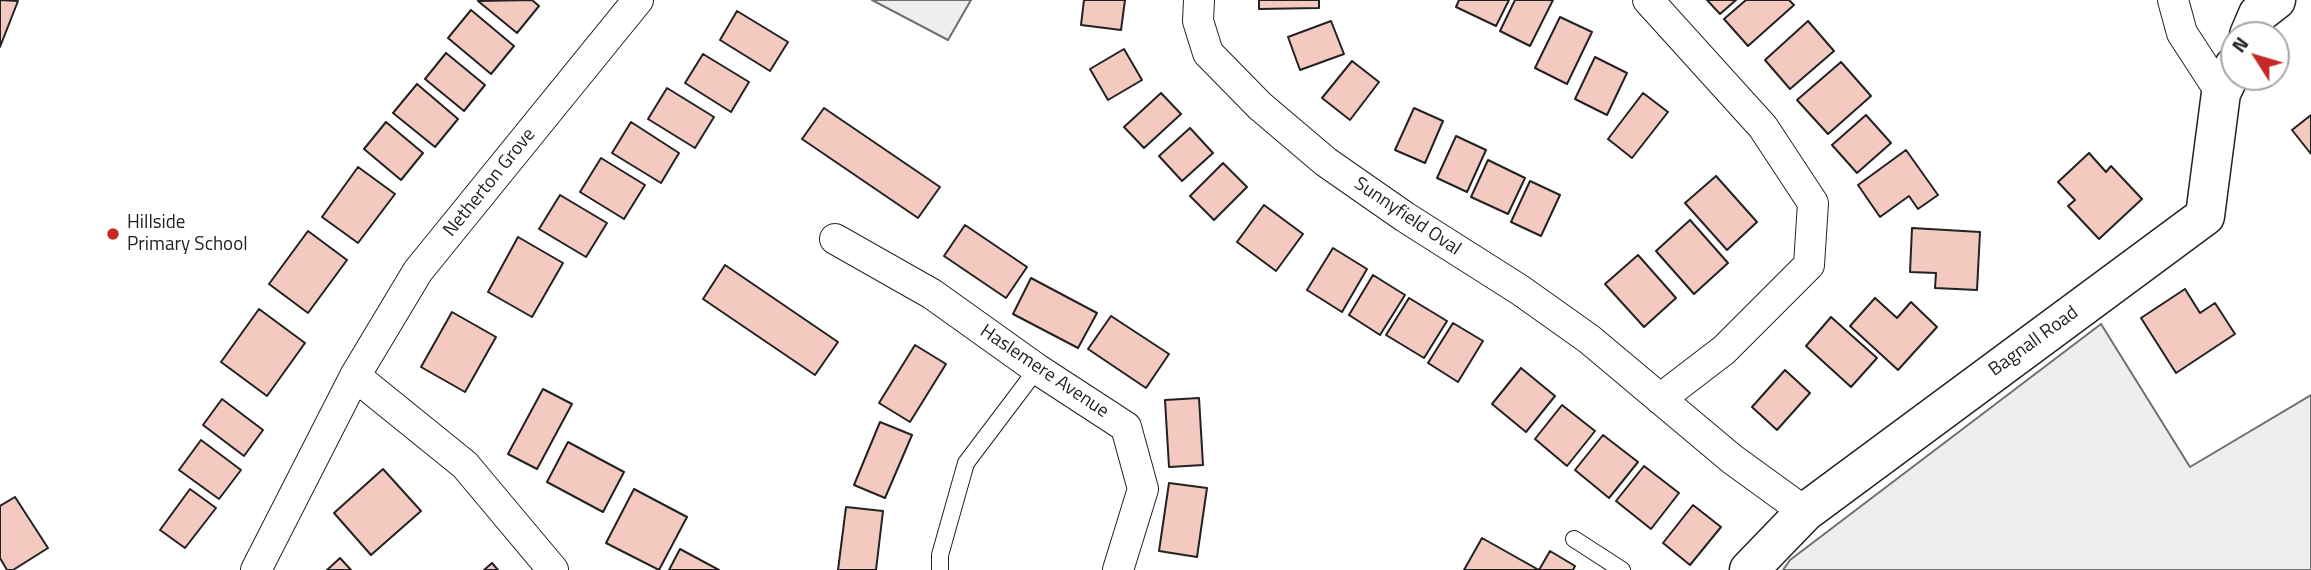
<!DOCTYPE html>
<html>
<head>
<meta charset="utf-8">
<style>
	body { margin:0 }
	#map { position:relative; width:2311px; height:570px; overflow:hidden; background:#fff; font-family:"Titillium Web",sans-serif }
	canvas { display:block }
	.north { position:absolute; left:2220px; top:21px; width:70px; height:70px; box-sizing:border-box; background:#fff; border:2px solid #a7a7a7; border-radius:50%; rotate:307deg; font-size:19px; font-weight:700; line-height:28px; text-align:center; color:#222 }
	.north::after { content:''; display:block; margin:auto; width:24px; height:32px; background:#c62828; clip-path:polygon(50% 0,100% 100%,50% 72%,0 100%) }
</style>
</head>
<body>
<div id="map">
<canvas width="2311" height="570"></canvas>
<div class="north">N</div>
</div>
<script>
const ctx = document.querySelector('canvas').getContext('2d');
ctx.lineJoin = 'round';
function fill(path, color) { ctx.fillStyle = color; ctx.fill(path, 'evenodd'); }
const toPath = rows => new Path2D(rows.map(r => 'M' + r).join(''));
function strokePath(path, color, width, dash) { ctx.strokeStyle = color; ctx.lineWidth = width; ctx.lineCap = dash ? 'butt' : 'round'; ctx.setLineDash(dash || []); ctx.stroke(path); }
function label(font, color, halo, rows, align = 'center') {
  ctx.font = font + ' "Titillium Web",sans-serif'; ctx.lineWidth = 5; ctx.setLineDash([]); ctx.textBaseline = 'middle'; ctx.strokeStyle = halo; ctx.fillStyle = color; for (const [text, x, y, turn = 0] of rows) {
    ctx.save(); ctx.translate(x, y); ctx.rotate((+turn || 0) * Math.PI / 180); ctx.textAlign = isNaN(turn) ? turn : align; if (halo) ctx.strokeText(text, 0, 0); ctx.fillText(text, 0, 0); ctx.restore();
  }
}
const green = toPath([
	[872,0,971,0,948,40,872,0],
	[2101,324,2190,467,2311,395,2311,570,1783,570,1790,560,2101,324]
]);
const building = toPath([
	[0,0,18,1,0,47,0,0],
	[532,0,539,6,517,33,478,1,532,0],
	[1084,0,1125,0,1121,30,1081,25,1084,0],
	[1259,0,1319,0,1319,8,1259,9,1259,0],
	[1459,0,1509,0,1496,26,1456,7,1459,0],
	[1515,0,1553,0,1530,46,1500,31,1515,0],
	[1707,0,1736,0,1720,14,1707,0],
	[1746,0,1789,0,1794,5,1748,46,1724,19,1746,0],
	[471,10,514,46,491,74,448,38,471,10],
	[737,11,788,42,770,71,720,40,737,11],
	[1560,17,1592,32,1567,84,1535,68,1560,17],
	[1331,21,1344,54,1300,70,1288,37,1331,21],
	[1808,21,1834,51,1790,89,1765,60,1808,21],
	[1124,49,1142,80,1108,100,1090,69,1124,49],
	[446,53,485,85,464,111,425,79,446,53],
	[703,54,749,82,731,112,685,83,703,54],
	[1595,57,1627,73,1607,115,1575,99,1595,57],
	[1352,61,1379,82,1350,120,1322,98,1352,61],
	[1841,62,1871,96,1828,134,1797,100,1841,62],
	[417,84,458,119,435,147,393,113,417,84],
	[667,88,714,117,695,148,648,119,667,88],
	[1161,93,1181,114,1144,148,1124,127,1161,93],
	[1643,93,1668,112,1632,158,1608,139,1643,93],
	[824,108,940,187,918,218,802,139,824,108],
	[1414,108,1443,121,1425,163,1395,150,1414,108],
	[1866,115,1891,143,1857,173,1832,145,1866,115],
	[2311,115,2311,154,2292,130,2311,115],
	[386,122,423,153,401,180,364,149,386,122],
	[631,122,679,153,661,183,612,153,631,122],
	[1190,128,1213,153,1182,181,1159,156,1190,128],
	[1456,136,1486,150,1467,192,1437,178,1456,136],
	[1906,150,1938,195,1918,209,1909,196,1880,217,1858,185,1906,150],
	[2089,153,2106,172,2111,166,2142,199,2099,239,2068,206,2075,200,2058,182,2089,153],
	[601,158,645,185,624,219,580,192,601,158],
	[1488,160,1525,178,1508,214,1471,197,1488,160],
	[1223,163,1247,187,1214,220,1190,196,1223,163],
	[358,167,395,194,358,243,322,217,358,167],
	[1716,176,1757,222,1727,250,1685,203,1716,176],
	[1530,181,1560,195,1541,236,1511,222,1530,181],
	[560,195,607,223,586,257,539,229,560,195],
	[1264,205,1303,234,1276,271,1237,242,1264,205],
	[1690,220,1728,263,1694,294,1656,251,1690,220],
	[965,225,1027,267,1006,298,944,256,965,225],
	[1912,228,1980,232,1977,290,1935,288,1936,273,1910,272,1912,228],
	[308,231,347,260,308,313,269,284,308,231],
	[518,237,563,263,532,317,488,292,518,237],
	[1333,248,1367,269,1342,312,1307,290,1333,248],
	[1638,255,1676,298,1644,327,1605,284,1638,255],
	[725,265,838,342,815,375,703,299,725,265],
	[1373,275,1405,295,1380,335,1349,315,1373,275],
	[1031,278,1097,313,1078,348,1013,314,1031,278],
	[2185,289,2200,313,2215,303,2235,334,2176,373,2141,318,2185,289],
	[1409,298,1447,321,1424,358,1386,335,1409,298],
	[1875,298,1897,318,1911,302,1937,327,1898,370,1850,326,1875,298],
	[259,309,305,343,267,396,221,362,259,309],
	[452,312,496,337,465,392,421,367,452,312],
	[1111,316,1169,354,1146,388,1088,349,1111,316],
	[1831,317,1877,358,1851,387,1806,346,1831,317],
	[1453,323,1483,341,1458,382,1428,363,1453,323],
	[915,345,946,364,910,422,879,403,915,345],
	[1521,368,1555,396,1526,432,1492,404,1521,368],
	[1785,370,1810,393,1777,430,1752,407,1785,370],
	[543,389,572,404,537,469,508,454,543,389],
	[1199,398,1203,465,1169,467,1165,400,1199,398],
	[222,399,263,430,244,456,203,425,222,399],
	[1562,405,1595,431,1567,466,1535,439,1562,405],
	[880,422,912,435,885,498,854,485,880,422],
	[1603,435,1638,462,1609,498,1575,470,1603,435],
	[201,440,241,470,219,499,179,470,201,440],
	[568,442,624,472,603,512,547,482,568,442],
	[1644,466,1679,493,1651,529,1616,501,1644,466],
	[383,469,421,511,371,555,334,513,383,469],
	[1169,483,1207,488,1197,557,1159,551,1169,483],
	[190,489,216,508,185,548,160,530,190,489],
	[634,489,687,517,659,570,606,543,634,489],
	[15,497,48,548,13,570,7,570,0,558,0,506,15,497],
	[1693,505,1721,527,1690,565,1663,543,1693,505],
	[846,507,883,511,876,570,838,570,846,507],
	[1482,538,1539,570,1550,551,1575,566,1573,570,1464,570,1482,538],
	[680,549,719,570,669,570,680,549],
	[340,558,351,570,327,570,340,558],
	[492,563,498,570,484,570,492,563]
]);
const lane = toPath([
	[1574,539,1622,570],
	[940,570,940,555,966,463,1037,369]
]);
const street = toPath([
	[1199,0,1198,21,1208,53,1260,106,1326,162,1405,217,1520,290,1589,339,1732,459,1805,512],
	[1648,0,1763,127,1813,203,1809,265,1724,350,1660,399],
	[2173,0,2182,33,2221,93],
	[835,239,932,294,1037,369,1126,427,1143,489,1118,570],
	[355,376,465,465,553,570],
	[256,570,355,376,418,271,638,0]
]);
const secondary = toPath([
	[2249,35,2258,14,2276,0],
	[1749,570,1805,512,2205,216,2221,93,2234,66]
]);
const markers = [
	[113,234,7,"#c62828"]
];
const streetNames = [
	["Netherton Grove",490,183,-51],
	["Sunnyfield Oval",1407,217,34],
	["Bagnall Road",2034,342,-36],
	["Haslemere Avenue",1044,372,34]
];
const poiNames = [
	["Hillside",127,223],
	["Primary School",127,245]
];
fill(green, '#eee');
strokePath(green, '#6f6f6f', 2);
fill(building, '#f3c9c0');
strokePath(building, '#222', 2);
strokePath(lane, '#222', 18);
strokePath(street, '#222', 32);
strokePath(secondary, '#222', 41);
strokePath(lane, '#fff', 16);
strokePath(street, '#fff', 30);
strokePath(secondary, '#fff', 38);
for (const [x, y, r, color] of markers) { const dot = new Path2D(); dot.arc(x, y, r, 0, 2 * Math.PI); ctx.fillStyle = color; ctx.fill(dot); strokePath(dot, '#fff', 2.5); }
label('19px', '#222', '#fff', streetNames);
label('19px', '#222', '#fff', poiNames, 'left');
</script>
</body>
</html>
